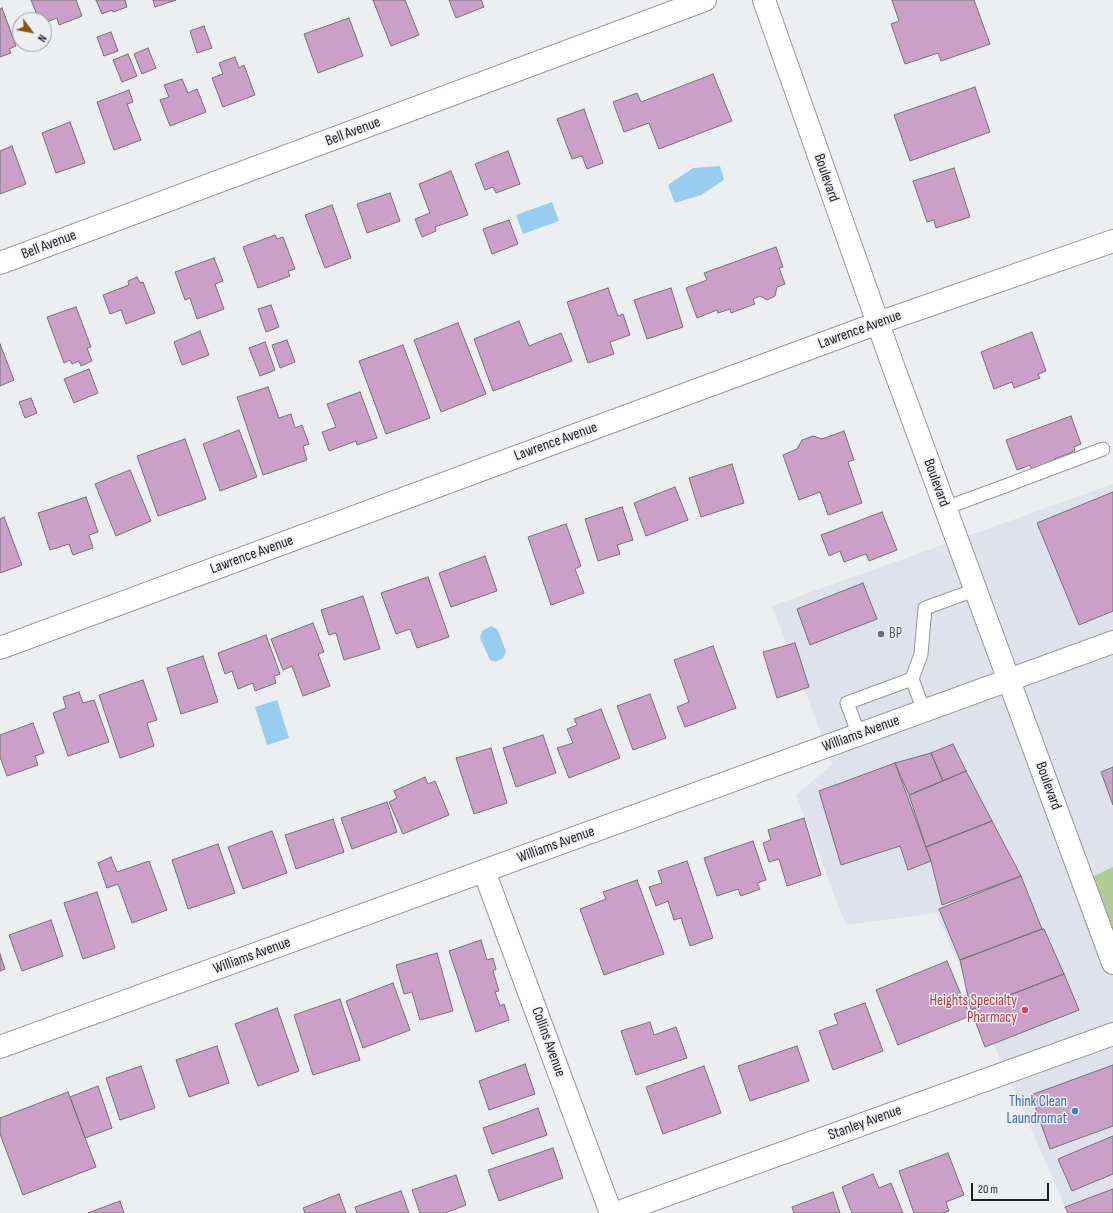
<!DOCTYPE html>
<html>
<head>
<meta charset="utf-8">
<style>
	body { margin:0 }
	#map { position:relative; width:1113px; height:1213px; overflow:hidden; background:#edeef2; font-family:"Sofia Sans Condensed",sans-serif }
	canvas { display:block }
	.north { position:absolute; left:12px; top:12px; width:40px; height:40px; box-sizing:border-box; background:#edeef2; border:1px solid #9b9c9e; border-radius:50%; rotate:122deg; font-size:11px; font-weight:700; line-height:16px; text-align:center; color:#1f2021 }
	.north::after { content:''; display:block; margin:auto; width:14px; height:18px; background:#8f5312; clip-path:polygon(50% 0,100% 100%,50% 72%,0 100%) }
	.scale { position:absolute; left:971px; top:1183px; width:78px; height:18px; box-sizing:border-box; border:2px solid #1f2021; border-top:0; padding-left:5px; font-size:12px; line-height:14px; white-space:nowrap; color:#1f2021; -webkit-text-stroke:3px #edeef2; paint-order:stroke }
</style>
</head>
<body>
<div id="map">
<canvas width="1113" height="1213"></canvas>
<div class="north">N</div>
<div class="scale">20 m</div>
</div>
<script>
const ctx = document.querySelector('canvas').getContext('2d');
ctx.lineJoin = 'round';
function fill(path, color) { ctx.fillStyle = color; ctx.fill(path, 'evenodd'); }
const toPath = rows => new Path2D(rows.map(r => 'M' + r).join(''));
function strokePath(path, color, width, dash) { ctx.strokeStyle = color; ctx.lineWidth = width; ctx.lineCap = dash ? 'butt' : 'round'; ctx.setLineDash(dash || []); ctx.stroke(path); }
function label(font, color, halo, rows, align = 'center') {
  ctx.font = font + ' "Sofia Sans Condensed",sans-serif'; ctx.lineWidth = 3; ctx.setLineDash([]); ctx.textBaseline = 'middle'; ctx.strokeStyle = halo; ctx.fillStyle = color; for (const [text, x, y, turn = 0] of rows) {
    ctx.save(); ctx.translate(x, y); ctx.rotate((+turn || 0) * Math.PI / 180); ctx.textAlign = isNaN(turn) ? turn : align; if (halo) ctx.strokeText(text, 0, 0); ctx.fillText(text, 0, 0); ctx.restore();
  }
}
const built = toPath([
	[1113,484,1113,1213,1068,1213,936,913,846,925,796,795,833,764,772,606]
]);
const green = toPath([
	[1113,867,1113,961,1083,881]
]);
const water = toPath([
	[720,166,724,180,701,195,675,203,668,185,693,168],
	[552,202,559,221,523,234,516,215],
	[491,626,498,630,506,652,503,658,496,662,490,660,480,638,482,631],
	[277,700,289,738,267,745,255,707]
]);
const building = toPath([
	[31,0,76,0,82,16,59,25,57,18,44,23,44,20,39,20,31,0],
	[96,0,125,0,127,7,113,12,112,10,102,14,96,0],
	[153,0,176,0,155,7,153,0],
	[373,0,405,0,419,35,391,46,373,0],
	[449,0,481,0,484,7,456,18,449,0],
	[892,0,974,0,990,44,941,61,938,53,905,64,891,24,899,21,892,0],
	[2,8,16,46,9,49,11,53,0,57,0,9,2,8],
	[349,18,363,56,318,73,304,34,349,18],
	[204,26,212,48,197,53,190,31,204,26],
	[111,32,118,51,104,56,97,37,111,32],
	[148,48,156,68,142,74,134,54,148,48],
	[128,54,137,76,122,82,113,60,128,54],
	[235,57,239,68,244,65,255,95,223,107,212,78,223,74,219,63,235,57],
	[713,74,732,121,659,149,649,123,624,132,613,102,637,93,641,102,713,74],
	[182,79,188,93,197,89,206,112,170,126,160,100,169,97,164,85,182,79],
	[975,87,990,132,910,161,894,115,975,87],
	[129,90,133,102,127,104,141,140,114,150,97,102,129,90],
	[584,109,603,163,587,169,582,156,572,159,557,119,584,109],
	[70,122,85,163,56,173,42,133,70,122],
	[12,146,26,184,0,194,0,151,12,146],
	[508,151,520,184,496,193,493,187,485,190,475,164,508,151],
	[954,168,970,217,936,228,934,220,927,222,913,181,954,168],
	[451,171,468,215,435,227,436,231,422,237,415,219,430,213,419,184,451,171],
	[390,193,400,221,367,233,357,204,390,193],
	[332,205,351,258,325,268,305,215,332,205],
	[509,220,518,244,492,254,483,229,509,220],
	[275,235,277,239,283,237,295,269,288,271,290,276,258,288,243,247,275,235],
	[776,247,783,267,779,268,785,284,777,287,775,296,767,300,760,296,753,299,755,304,731,313,730,309,718,313,717,310,697,318,686,288,707,280,704,273,776,247],
	[214,258,223,281,215,284,224,309,197,319,190,298,185,300,175,272,214,258],
	[137,277,140,283,143,282,155,313,126,324,121,310,110,314,103,295,129,285,128,281,137,277],
	[608,288,618,316,623,314,630,335,610,342,614,354,588,363,567,302,608,288],
	[671,288,683,327,647,339,634,300,671,288],
	[271,305,279,327,266,332,258,309,271,305],
	[76,307,91,347,87,348,92,361,81,366,79,361,72,364,70,360,64,363,47,317,76,307],
	[519,321,529,346,561,333,572,361,493,391,474,339,519,321],
	[458,323,486,394,441,412,414,340,458,323],
	[200,331,209,355,182,365,174,342,200,331],
	[1032,332,1046,371,1038,374,1040,378,1014,388,1012,382,994,389,981,352,1032,332],
	[287,340,295,362,280,368,272,345,287,340],
	[265,342,275,370,260,376,249,348,265,342],
	[0,344,14,380,0,386,0,344],
	[403,345,430,418,386,434,359,361,403,345],
	[89,369,98,393,74,403,64,379,89,369],
	[268,387,279,418,291,414,295,428,302,425,309,444,303,446,307,460,263,475,237,397,268,387],
	[360,392,377,438,357,445,356,441,329,451,322,432,336,427,327,404,360,392],
	[31,398,37,413,25,418,19,402,31,398],
	[1071,416,1081,444,1074,447,1075,451,1054,459,1055,464,1033,473,1030,465,1017,470,1006,440,1071,416],
	[239,430,257,477,220,491,203,444,239,430],
	[844,431,854,460,848,462,862,503,828,515,820,492,799,500,783,455,797,449,802,440,813,436,822,439,844,431],
	[185,439,206,499,158,516,137,456,185,439],
	[732,464,744,503,701,517,689,478,732,464],
	[130,470,151,521,116,536,95,484,130,470],
	[675,487,688,520,646,536,634,503,675,487],
	[1113,492,1113,611,1079,625,1037,523,1113,492],
	[86,497,98,532,89,535,93,548,73,555,69,544,50,550,38,513,86,497],
	[622,507,633,540,617,545,620,554,598,561,585,519,622,507],
	[882,512,897,550,869,561,866,554,844,562,840,551,829,556,821,535,882,512],
	[4,517,22,565,0,573,0,519,4,517],
	[566,524,581,566,575,569,584,593,551,605,528,537,566,524],
	[485,556,497,591,451,607,439,573,485,556],
	[428,577,449,637,417,648,410,629,396,634,381,593,428,577],
	[863,583,877,619,810,645,797,609,863,583],
	[363,596,380,649,344,660,336,633,329,635,321,610,363,596],
	[313,623,324,652,318,654,330,686,303,696,292,666,283,670,271,639,313,623],
	[266,635,280,674,274,676,276,683,255,691,253,683,238,689,232,671,225,674,218,653,266,635],
	[795,643,809,687,777,698,763,652,795,643],
	[713,646,736,708,685,727,677,707,689,702,674,660,713,646],
	[203,656,218,702,181,714,167,668,203,656],
	[143,680,157,720,147,723,154,746,120,758,99,695,143,680],
	[79,692,83,703,94,700,109,742,68,756,53,713,66,708,63,697,79,692],
	[650,694,666,738,633,750,617,706,650,694],
	[601,709,620,758,569,778,557,748,573,743,567,729,577,725,574,719,601,709],
	[33,723,44,753,35,756,38,765,7,776,0,757,0,735,33,723],
	[543,735,556,773,516,787,503,748,543,735],
	[953,744,966,771,943,781,931,753,953,744],
	[491,748,507,803,474,814,456,758,491,748],
	[931,753,943,781,909,795,895,763,931,753],
	[895,763,931,861,908,870,900,846,841,865,819,791,895,763],
	[1113,767,1113,805,1101,772,1113,767],
	[966,771,992,821,926,847,909,795,966,771],
	[425,777,428,784,435,781,449,815,403,834,389,802,397,798,394,791,425,777],
	[387,802,397,832,352,849,341,818,387,802],
	[804,818,821,875,787,886,779,859,769,862,763,843,771,840,768,830,804,818],
	[333,819,344,852,296,869,285,835,333,819],
	[992,821,1021,876,942,905,931,861,926,847,992,821],
	[272,831,287,873,243,889,228,847,272,831],
	[753,841,766,880,757,883,760,889,741,896,738,889,717,896,704,858,753,841],
	[218,844,235,893,188,909,172,860,218,844],
	[111,857,117,872,149,861,167,910,132,923,118,884,107,888,98,863,111,857],
	[687,861,713,938,690,946,681,918,674,920,668,901,656,906,649,887,662,883,658,871,687,861],
	[1021,876,1042,929,960,960,939,909,1021,876],
	[637,880,664,954,604,975,580,909,606,899,603,892,637,880],
	[97,892,115,948,83,959,64,903,97,892],
	[51,920,63,956,22,971,9,935,51,920],
	[1042,929,1044,929,1064,974,971,1010,960,960,1042,929],
	[481,940,487,960,493,958,496,969,493,971,499,991,495,992,500,1006,504,1004,509,1020,476,1032,449,951,481,940],
	[437,953,453,1011,420,1020,412,992,404,994,396,965,437,953],
	[0,954,5,969,0,971,0,954],
	[947,961,970,1016,898,1045,876,990,947,961],
	[1064,974,1079,1010,985,1047,971,1010,1064,974],
	[393,983,410,1030,363,1048,346,1001,393,983],
	[340,999,360,1060,313,1075,294,1015,340,999],
	[865,1003,883,1051,833,1070,819,1031,838,1024,834,1014,865,1003],
	[277,1008,299,1071,258,1086,235,1024,277,1008],
	[650,1022,654,1035,676,1027,687,1058,636,1075,621,1031,650,1022],
	[217,1046,229,1083,189,1097,176,1060,217,1046],
	[797,1046,809,1081,750,1101,738,1066,797,1046],
	[525,1064,535,1094,489,1110,479,1081,525,1064],
	[1113,1065,1113,1126,1050,1149,1031,1095,1113,1065],
	[141,1066,155,1108,120,1120,106,1078,141,1066],
	[704,1066,721,1113,663,1134,646,1087,704,1066],
	[98,1086,112,1128,85,1138,70,1097,98,1086],
	[68,1092,96,1167,23,1195,0,1134,0,1118,68,1092],
	[538,1108,547,1135,492,1154,483,1128,538,1108],
	[1113,1136,1113,1174,1072,1191,1058,1159,1113,1136],
	[553,1148,563,1178,499,1201,488,1170,553,1148],
	[948,1153,964,1195,946,1202,949,1211,943,1213,914,1213,899,1171,948,1153],
	[873,1174,879,1188,891,1183,903,1213,852,1213,842,1187,873,1174],
	[456,1175,466,1205,445,1213,420,1213,412,1190,456,1175],
	[1113,1189,1113,1213,1068,1213,1065,1207,1113,1189],
	[401,1191,409,1213,357,1213,355,1207,401,1191],
	[833,1192,840,1213,794,1213,792,1207,833,1192],
	[339,1194,346,1213,305,1213,303,1208,339,1194],
	[120,1201,124,1213,88,1213,93,1211,120,1201]
]);
const service = toPath([
	[945,508,997,489,1103,449],
	[924,711,912,679,921,654,925,608,975,590],
	[859,735,847,703,912,679]
]);
const minor = toPath([
	[0,263,705,0],
	[0,648,878,323,1113,241],
	[484,871,611,1213],
	[616,1213,1113,1034]
]);
const tertiary = toPath([
	[764,0,892,363,1113,963],
	[0,1047,1113,642]
]);
const markers = [
	[881,634,4,"#5c6f8a"],
	[1025,1010,4,"#e0444e"],
	[1075,1111,4,"#3f7fe0"]
];
const streetNames = [
	["Bell Avenue",353,132,-21],
	["Boulevard",826,178,71],
	["Bell Avenue",49,245,-21],
	["Lawrence Avenue",860,330,-20],
	["Lawrence Avenue",556,442,-20],
	["Boulevard",936,483,70],
	["Lawrence Avenue",252,555,-20],
	["Williams Avenue",861,734,-20],
	["Boulevard",1048,786,70],
	["Williams Avenue",556,845,-20],
	["Williams Avenue",252,956,-20],
	["Collins Avenue",548,1042,70],
	["Stanley Avenue",865,1123,-20]
];
const serviceNames = [
	["BP",889,634]
];
const healthNames = [
	["Heights Specialty",1017,1001],
	["Pharmacy",1017,1018]
];
const shopNames = [
	["Think Clean",1067,1102],
	["Laundromat",1067,1119]
];
fill(built, '#dfe1ec');
fill(green, '#b1cb9a');
fill(water, '#97cdee');
fill(building, '#caa0c8');
strokePath(building, '#747274', 1);
strokePath(service, '#97979b', 15);
strokePath(minor, '#97979b', 24);
strokePath(tertiary, '#97979b', 24);
strokePath(service, '#fff', 13);
strokePath(minor, '#fff', 22);
strokePath(tertiary, '#fff', 22);
for (const [x, y, r, color] of markers) { const dot = new Path2D(); dot.arc(x, y, r, 0, 2 * Math.PI); ctx.fillStyle = color; ctx.fill(dot); strokePath(dot, '#edeef2', 1.5); }
label('15px', '#1f2021', '#edeef2', streetNames);
label('15px', '#4e5e75', '#edeef2', serviceNames, 'left');
label('15px', '#be3a42', '#edeef2', healthNames, 'right');
label('15px', '#366cbe', '#edeef2', shopNames, 'right');
</script>
</body>
</html>
